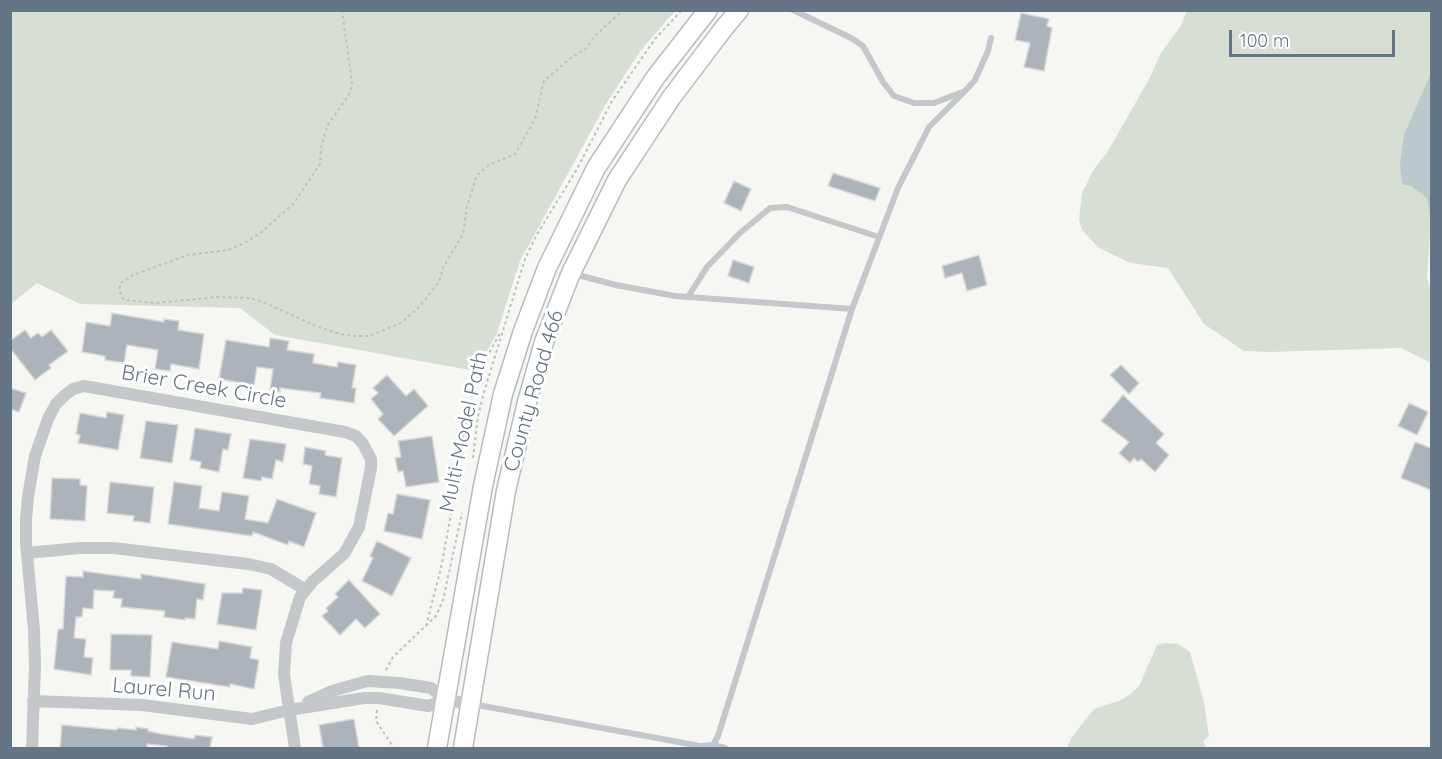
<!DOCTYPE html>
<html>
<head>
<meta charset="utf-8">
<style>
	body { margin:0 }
	#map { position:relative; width:1442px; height:759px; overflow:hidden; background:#f6f7f3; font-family:Quicksand,sans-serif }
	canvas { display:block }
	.frame { position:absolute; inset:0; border:12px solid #647586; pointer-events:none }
	.scale { position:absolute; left:1229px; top:30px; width:166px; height:27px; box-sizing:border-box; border:3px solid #647586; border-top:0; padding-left:8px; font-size:18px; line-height:21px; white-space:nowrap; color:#647586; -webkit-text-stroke:4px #fff; paint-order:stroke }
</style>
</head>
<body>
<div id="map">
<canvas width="1442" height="759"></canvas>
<div class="frame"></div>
<div class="scale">100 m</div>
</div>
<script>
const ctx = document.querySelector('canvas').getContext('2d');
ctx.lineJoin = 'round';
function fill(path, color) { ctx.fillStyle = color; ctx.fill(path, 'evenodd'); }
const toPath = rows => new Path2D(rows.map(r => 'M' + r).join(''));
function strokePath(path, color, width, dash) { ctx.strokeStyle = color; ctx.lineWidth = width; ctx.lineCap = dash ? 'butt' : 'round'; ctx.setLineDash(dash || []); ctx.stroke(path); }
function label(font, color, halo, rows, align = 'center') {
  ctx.font = font + ' Quicksand,sans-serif'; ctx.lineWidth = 6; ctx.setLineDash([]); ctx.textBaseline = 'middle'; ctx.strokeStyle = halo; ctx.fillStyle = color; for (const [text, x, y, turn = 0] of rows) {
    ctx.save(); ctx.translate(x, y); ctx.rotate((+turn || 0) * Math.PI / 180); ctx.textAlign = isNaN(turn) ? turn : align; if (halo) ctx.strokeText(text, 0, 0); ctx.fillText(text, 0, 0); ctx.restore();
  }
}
const green = toPath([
	[11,11,675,11,641,50,606,104,520,261,497,333,476,371,275,335,240,308,80,304,37,283,11,304],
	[1187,11,1431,11,1431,73,1427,82,1411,186,1428,198,1431,219,1427,278,1431,292,1431,363,1401,348,1269,352,1244,351,1204,324,1168,268,1130,263,1099,248,1082,230,1079,220,1082,193,1094,169,1108,151,1148,81,1161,53,1180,27],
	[1165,643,1178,644,1190,652,1204,702,1209,736,1203,741,1206,748,1067,748,1071,738,1094,709,1121,700,1131,694,1139,686,1157,645]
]);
const water = toPath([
	[1431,73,1431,219,1427,198,1411,186,1402,184,1400,165,1404,135]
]);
const building = toPath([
	[1021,13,1049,19,1047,26,1052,28,1044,71,1024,67,1030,43,1015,40,1021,13],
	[833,173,880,188,875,201,828,186,833,173],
	[734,181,751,189,741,211,724,203,734,181],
	[979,255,987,285,967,291,962,273,945,278,942,266,979,255],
	[733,260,754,267,749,283,728,276,733,260],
	[112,313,164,322,164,319,179,321,178,330,204,334,199,369,171,364,170,371,155,369,158,350,127,345,124,363,105,360,105,356,82,352,86,322,110,326,112,313],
	[25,330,31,338,38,333,42,337,51,330,68,351,49,365,51,368,35,380,10,348,10,341,25,330],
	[270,338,289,341,287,350,314,354,313,363,337,367,338,362,356,365,352,388,356,388,354,403,320,398,321,393,280,388,280,392,270,390,273,369,257,367,254,385,219,379,226,340,269,347,270,338],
	[1121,365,1139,383,1129,394,1110,375,1121,365],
	[387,375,406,396,414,389,428,406,394,436,378,419,383,414,371,399,378,393,373,388,387,375],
	[10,388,26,393,19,412,10,409,10,388],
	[1123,395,1164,434,1156,443,1169,455,1155,472,1141,459,1138,462,1134,458,1130,463,1119,453,1129,442,1101,421,1123,395],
	[1409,403,1428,412,1417,435,1398,426,1409,403],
	[107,412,124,415,118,450,78,443,80,435,76,434,80,413,106,418,107,412],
	[146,421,178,425,172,463,140,458,146,421],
	[195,428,231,434,228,450,223,449,219,472,200,468,201,462,190,460,195,428],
	[432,436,439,482,406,487,403,471,398,472,395,458,401,457,398,441,432,436],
	[250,439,286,444,283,462,276,460,272,479,262,477,261,481,243,478,250,439],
	[1415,442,1431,448,1431,490,1401,478,1415,442],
	[305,447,326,451,325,455,342,458,336,497,319,494,320,486,309,484,312,466,303,464,305,447],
	[52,478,80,479,80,485,87,486,85,521,50,519,52,478],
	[110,482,154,487,150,523,133,521,134,516,107,513,110,482],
	[174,482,202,486,199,508,219,511,222,492,249,496,245,519,268,523,277,499,316,513,304,547,289,541,288,545,253,532,252,536,168,524,174,482],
	[397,494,430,500,422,539,384,531,388,513,393,514,397,494],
	[377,541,411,558,392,596,362,581,373,558,370,556,377,541],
	[83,571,141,579,141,574,205,584,203,600,197,599,195,619,185,618,185,620,164,617,165,611,121,607,122,599,113,598,114,591,94,590,93,609,83,608,82,617,76,617,74,638,86,639,84,657,93,658,91,675,54,669,58,629,63,629,66,576,83,577,83,571],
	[349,580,380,614,365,628,356,619,340,635,322,616,328,611,326,608,338,597,335,594,349,580],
	[243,588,262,590,256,630,217,624,222,593,242,593,243,588],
	[111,634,152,635,150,677,131,676,131,670,110,670,111,634],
	[219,641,252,647,250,658,259,660,254,689,230,684,230,687,166,677,172,642,218,649,219,641],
	[354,719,359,748,323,748,319,725,354,719],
	[62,725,117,730,118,728,136,730,136,727,148,729,148,731,156,733,194,739,195,735,212,737,210,748,167,748,167,746,147,744,147,748,60,748,62,725]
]);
const path = toPath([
	[342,10,352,83,349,95,327,126,321,149,320,164,294,203,263,231,245,243,228,250,188,255,133,275,121,283,119,290,124,300,156,303,217,297,249,298,263,302,318,327,340,334,355,336,369,336,401,323,419,307,439,282,443,268,463,234,467,206,477,175,489,165,515,154,535,119,544,81,572,57,587,48,594,37,623,10],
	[473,458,478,416,484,392,525,259,536,236,577,169,612,101,655,39,682,10],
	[426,626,441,568,453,503,457,467,472,394,482,366,500,333],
	[386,670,393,657,436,616,443,600,462,513],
	[377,710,376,721,394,748]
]);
const lane = toPath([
	[965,91,975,80,988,51,991,38],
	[574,274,616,285,675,296,852,309],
	[688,297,707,267,740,233,770,208,787,207,879,237],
	[472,704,700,746,713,745,718,736,852,309,898,188,929,127,965,91,934,103,914,103,894,96,883,82,863,46,851,38,793,10],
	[713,745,725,748]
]);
const street = toPath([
	[27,553,79,548,113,548,248,564,271,569,306,590],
	[33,701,142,705,252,719,289,710,364,698,379,698,428,706,446,700,471,704],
	[308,702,332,691,367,681,400,683,431,688,446,700],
	[32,748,35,666,34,630,26,543,26,520,28,497,35,456,48,419,56,404,64,396,73,389,84,386,345,432,356,436,363,444,371,459,371,468,359,527,344,554,313,581,300,597,286,643,284,675,295,748]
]);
const secondary = toPath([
	[437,748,483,486,503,394,523,331,547,268,596,168,655,78,708,10],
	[463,748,506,491,527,402,544,342,571,273,617,180,671,98,724,28,739,10]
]);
const streetNames = [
	["Brier Creek Circle",204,387,10],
	["County Road 466",534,391,-74],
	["Multi-Model Path",464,432,-78],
	["Laurel Run",164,690,5]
];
fill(green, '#d7ded4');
fill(water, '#bbc8cc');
fill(building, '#acb3ba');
strokePath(building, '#d8d8d6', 1.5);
strokePath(secondary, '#b6bbc0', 21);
strokePath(path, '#bdc0c2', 2, [3, 3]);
strokePath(lane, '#c4c8cb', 6);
strokePath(street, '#c4c8cb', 12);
strokePath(secondary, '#fff', 18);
label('21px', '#647586', '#fff', streetNames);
</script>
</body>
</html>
